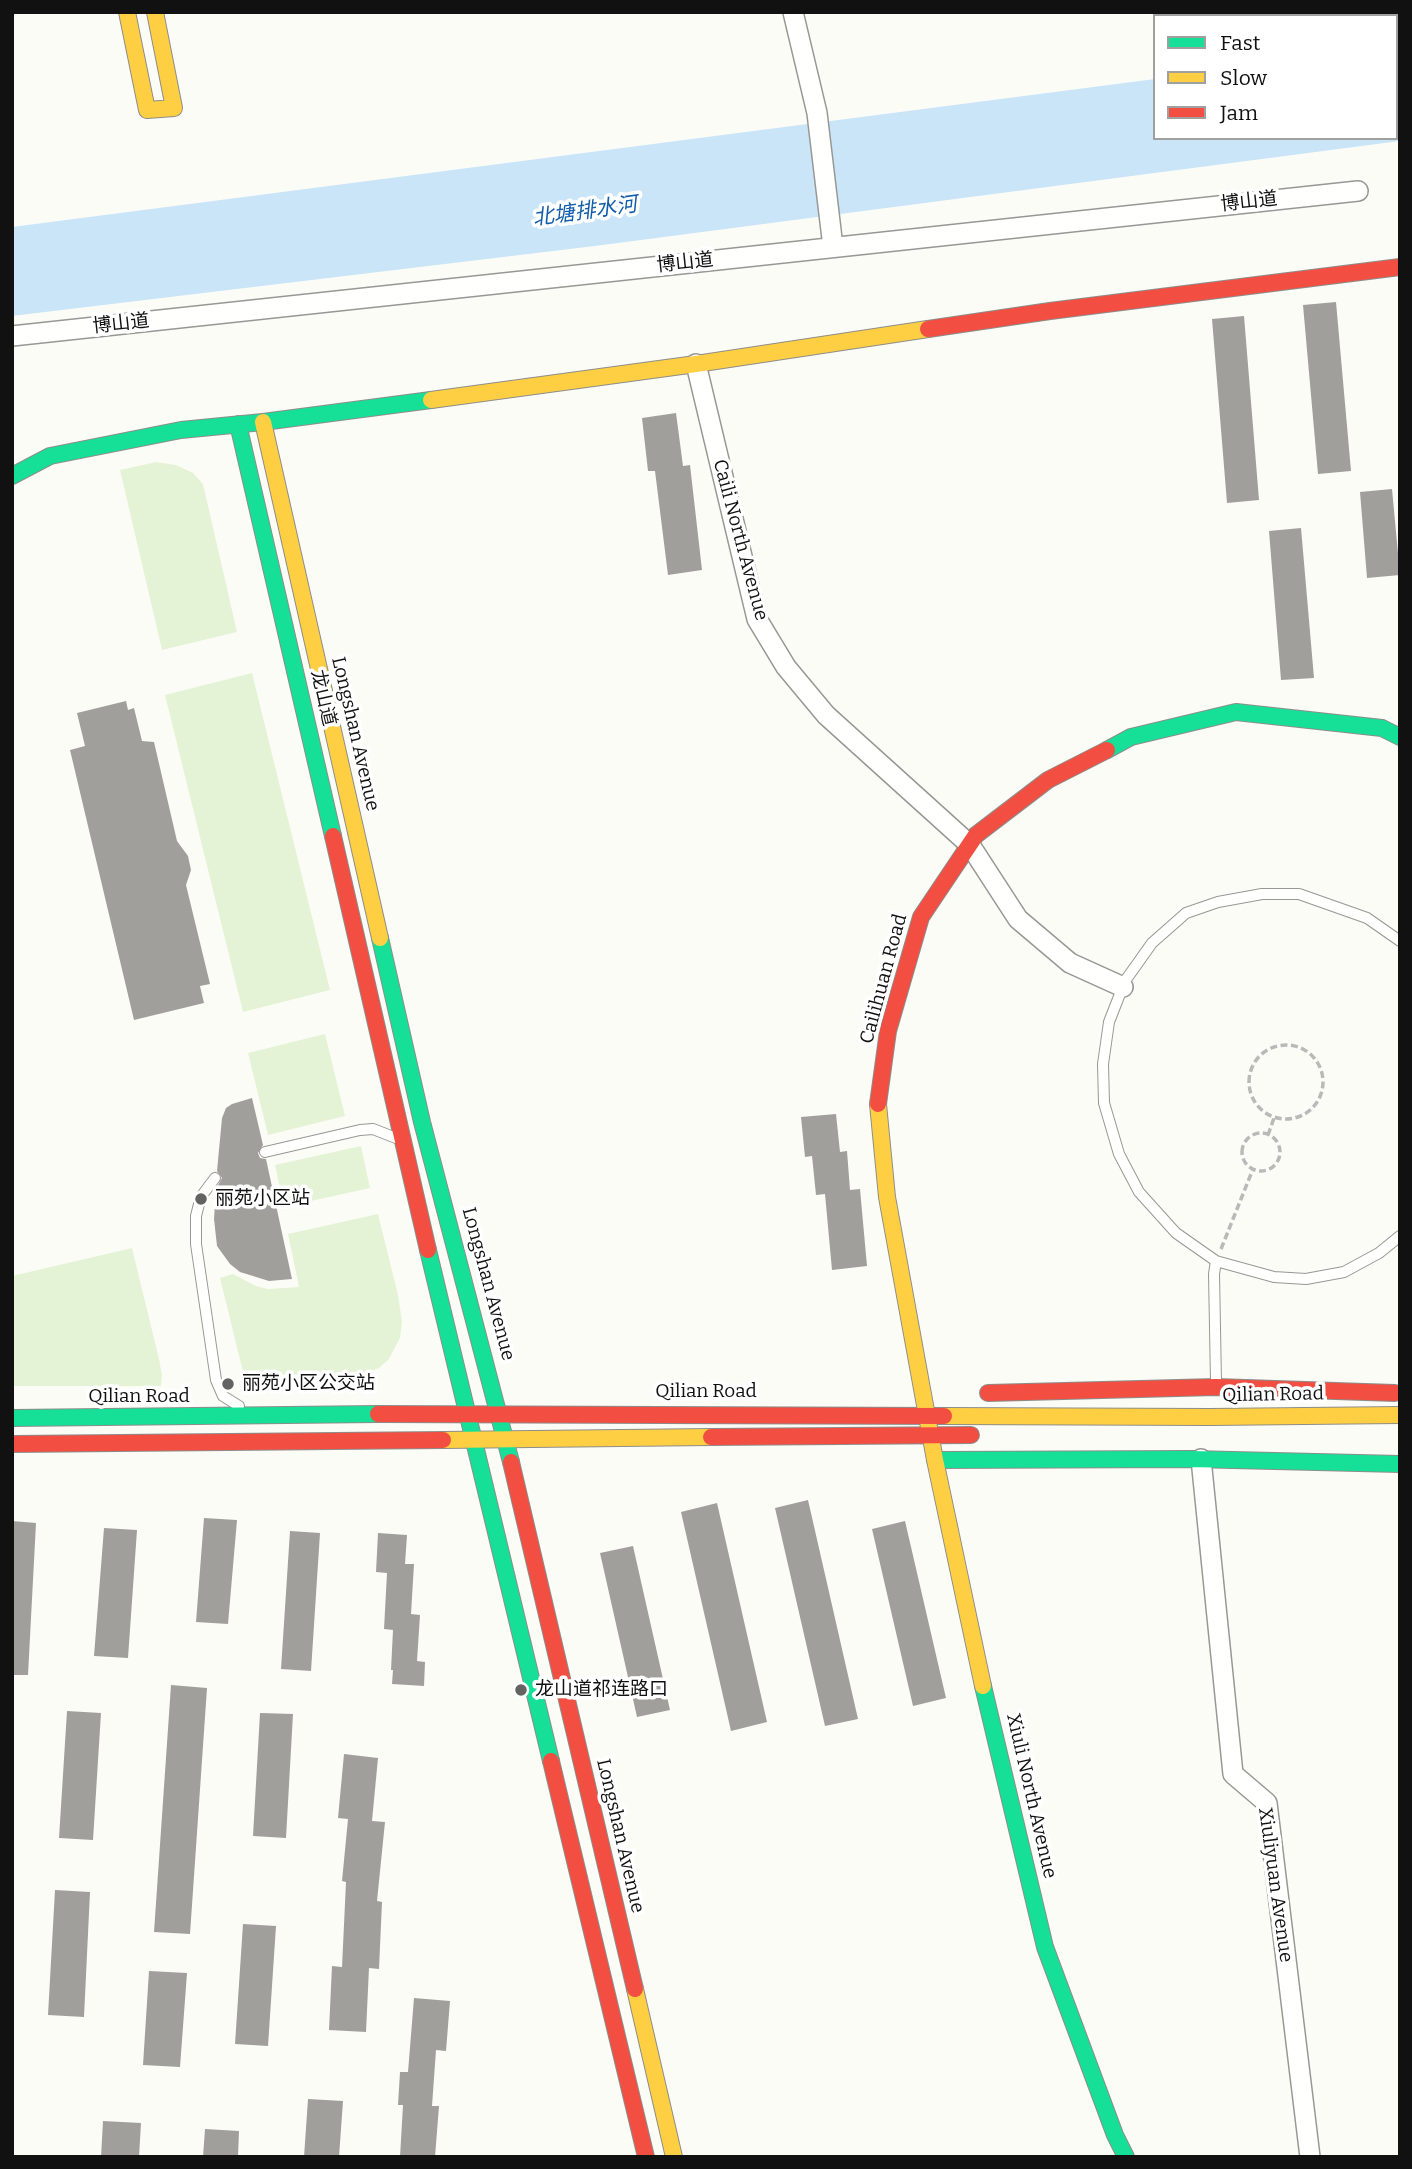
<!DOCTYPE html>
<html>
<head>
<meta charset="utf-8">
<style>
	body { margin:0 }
	#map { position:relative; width:1412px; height:2169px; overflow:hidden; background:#fcfcf7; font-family:Bitter,serif }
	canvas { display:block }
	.frame { position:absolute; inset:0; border:14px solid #111; pointer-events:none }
	.legend { position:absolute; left:1153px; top:14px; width:245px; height:126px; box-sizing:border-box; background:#fff; border:2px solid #a0a0a0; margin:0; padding:9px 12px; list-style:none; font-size:21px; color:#111 }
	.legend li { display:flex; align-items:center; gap:14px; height:35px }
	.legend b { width:35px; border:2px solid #a0a0a0 }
</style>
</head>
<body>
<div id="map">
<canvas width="1412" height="2169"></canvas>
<div class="frame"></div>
<ul class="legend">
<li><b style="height:9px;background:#16e098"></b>Fast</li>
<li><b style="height:9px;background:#ffcf43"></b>Slow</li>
<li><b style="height:9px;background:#f24e42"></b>Jam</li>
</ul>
</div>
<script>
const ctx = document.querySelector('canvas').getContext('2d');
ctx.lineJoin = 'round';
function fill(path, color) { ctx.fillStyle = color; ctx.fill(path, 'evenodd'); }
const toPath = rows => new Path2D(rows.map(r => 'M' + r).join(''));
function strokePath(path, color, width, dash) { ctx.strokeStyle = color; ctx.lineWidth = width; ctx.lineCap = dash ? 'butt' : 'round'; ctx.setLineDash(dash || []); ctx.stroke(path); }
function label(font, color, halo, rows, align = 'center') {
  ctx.font = font + ' Bitter,"Noto Sans SC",serif'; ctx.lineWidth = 7; ctx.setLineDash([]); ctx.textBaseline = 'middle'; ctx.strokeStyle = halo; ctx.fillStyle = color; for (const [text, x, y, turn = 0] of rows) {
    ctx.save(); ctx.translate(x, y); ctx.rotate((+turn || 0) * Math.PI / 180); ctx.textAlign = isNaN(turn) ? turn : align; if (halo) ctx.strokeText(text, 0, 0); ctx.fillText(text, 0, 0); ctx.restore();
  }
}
const green = toPath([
	[156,462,176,465,193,473,203,484,237,632,162,650,120,470],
	[252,673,330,990,243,1012,165,695],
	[325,1034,345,1116,268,1135,248,1053],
	[361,1146,370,1188,284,1207,275,1165],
	[378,1214,398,1295,402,1322,400,1338,389,1359,379,1368,352,1378,258,1382,250,1381,244,1376,220,1278,233,1274,256,1286,268,1289,299,1287,288,1234],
	[132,1248,159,1359,162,1375,161,1386,12,1386,12,1276]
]);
const water = toPath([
	[1396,49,1400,49,1400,141,595,246,12,316,12,227,1155,79,1155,138,1396,138]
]);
const building = toPath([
	[1336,302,1351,471,1318,474,1303,305],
	[1244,316,1259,500,1227,503,1212,319],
	[676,413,683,466,690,465,702,570,668,575,655,471,648,471,642,418],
	[1392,489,1400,575,1367,578,1360,492],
	[1301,528,1314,678,1281,680,1269,531],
	[126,701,128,710,134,708,142,741,154,742,177,841,188,856,191,870,186,885,210,984,200,986,204,1003,134,1020,70,750,85,746,77,713],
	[252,1098,263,1145,258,1153,260,1158,266,1159,292,1279,269,1281,240,1272,230,1264,217,1246,214,1219,216,1189,222,1178,217,1171,222,1118,226,1108,232,1104],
	[836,1114,840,1152,847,1151,850,1190,860,1189,867,1266,832,1270,825,1194,816,1195,812,1156,805,1157,801,1117],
	[808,1500,858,1719,825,1726,775,1508],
	[717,1503,767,1722,731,1731,681,1512],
	[204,1518,237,1520,228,1624,196,1622],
	[12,1521,36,1523,28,1675,12,1675],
	[905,1521,946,1698,913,1706,872,1529],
	[104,1528,137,1530,128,1658,94,1656],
	[290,1531,320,1533,311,1671,281,1669],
	[378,1533,407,1535,405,1564,414,1564,411,1614,420,1615,417,1661,425,1662,424,1686,392,1684,393,1670,391,1670,393,1630,384,1629,387,1573,376,1572],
	[633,1546,670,1710,637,1717,600,1553],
	[171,1685,207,1688,190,1934,154,1932],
	[67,1711,101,1713,93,1840,59,1838],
	[260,1713,293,1714,286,1838,253,1836],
	[344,1754,378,1758,372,1821,385,1822,377,1901,382,1902,379,1969,369,1968,366,2032,329,2030,332,1966,342,1967,346,1882,342,1881,348,1819,338,1818],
	[55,1890,90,1892,84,2017,48,2015],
	[243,1924,276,1926,268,2046,235,2044],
	[149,1971,187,1973,180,2067,143,2065],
	[414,1998,450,2001,446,2051,436,2050,432,2106,439,2106,435,2157,400,2157,403,2105,398,2105,400,2072,408,2072],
	[308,2099,343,2101,339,2157,304,2157],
	[103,2121,141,2123,139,2157,101,2157],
	[205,2129,239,2131,238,2157,203,2157]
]);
const path = toPath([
	'1249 1082a37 37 0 1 1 74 0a37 37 0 1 1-74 0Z',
	'1242 1152a19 19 0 1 1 38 0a19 19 0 1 1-38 0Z',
	[1268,1135,1274,1118],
	[1221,1249,1253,1169]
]);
const lane = toPath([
	[1400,941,1367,918,1299,894,1262,894,1218,902,1186,913,1152,943,1125,981,1109,1022,1103,1064,1104,1103,1119,1154,1139,1192,1176,1233,1216,1261,1274,1277,1306,1279,1344,1272,1379,1253,1400,1236],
	[265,1152,360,1130,373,1129,396,1138],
	[215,1178,203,1194,199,1204,196,1216,196,1244,216,1380,223,1396,239,1406],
	[1216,1382,1214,1274,1216,1261]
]);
const street = toPath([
	[793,12,817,113,833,247],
	[12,336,1358,191],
	[696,364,757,619,786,667,826,715,970,845,1018,919,1070,963,1123,987],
	[1201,1459,1233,1774,1267,1803,1310,2157]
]);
const fast = toPath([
	[238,424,333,836],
	[12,476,50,456,181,430,263,422,431,400],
	[1107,750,1131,737,1236,712,1382,728,1400,737],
	[380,938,422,1122,511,1462],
	[428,1250,551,1761],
	[12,1418,378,1414],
	[935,1460,1191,1459,1400,1464],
	[983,1686,1045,1947,1115,2135,1126,2157]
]);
const slow = toPath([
	[127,12,147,110,174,108,155,12],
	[431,400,696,364,928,329],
	[263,422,380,938],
	[878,1104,887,1197,935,1460,983,1686],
	[944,1416,1210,1417,1400,1415],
	[443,1440,711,1437],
	[635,1989,674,2157]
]);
const jam = toPath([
	[928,329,1050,311,1400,267],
	[333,836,428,1250],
	[878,1104,888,1031,921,917,976,835,1048,780,1107,750],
	[988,1393,1216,1387,1395,1393],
	[378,1414,944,1416],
	[711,1437,971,1435],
	[12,1444,443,1440],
	[511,1462,635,1989],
	[551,1761,646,2157]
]);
const markers = [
	[201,1199,7,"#636362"],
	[228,1384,7,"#636362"],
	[521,1690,7,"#636362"]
];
const streetNames = [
	["博山道",1249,202,-6],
	["博山道",685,263,-6],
	["博山道",121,324,-6],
	["Caili North Avenue",740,540,75],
	["龙山道",323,698,77],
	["Longshan Avenue",355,734,77],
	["Cailihuan Road",884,979,-75],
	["Longshan Avenue",488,1284,75],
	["Qilian Road",706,1392],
	["Qilian Road",1273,1395,-1],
	["Qilian Road",139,1397],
	["Xiuli North Avenue",1031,1796,77],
	["Longshan Avenue",620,1836,77],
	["Xiuliyuan Avenue",1275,1885,82]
];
const poiNames = [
	["丽苑小区站",215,1199],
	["丽苑小区公交站",242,1384],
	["龙山道祁连路口",535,1690]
];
const waterNames = [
	["北塘排水河",585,212,-8]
];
fill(green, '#e4f3d6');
fill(water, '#cbe5f8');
fill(building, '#a09f9c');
strokePath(lane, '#979795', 12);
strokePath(street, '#979795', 22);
strokePath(fast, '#8d8d8b', 18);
strokePath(slow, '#8d8d8b', 18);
strokePath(jam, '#8d8d8b', 18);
strokePath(path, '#b9b9b8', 3.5, [7, 3.5]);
strokePath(lane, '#fffffe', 10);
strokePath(street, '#fffffe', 19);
strokePath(fast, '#16e098', 16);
strokePath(slow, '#ffcf43', 16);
strokePath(jam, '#f24e42', 16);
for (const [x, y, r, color] of markers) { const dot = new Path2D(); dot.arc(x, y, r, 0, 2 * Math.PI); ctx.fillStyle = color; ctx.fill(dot); strokePath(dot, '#fff', 2.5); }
label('19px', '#111', '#fff', streetNames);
label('19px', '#111', '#fff', poiNames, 'left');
label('italic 21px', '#125daa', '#fff', waterNames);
</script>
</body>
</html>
